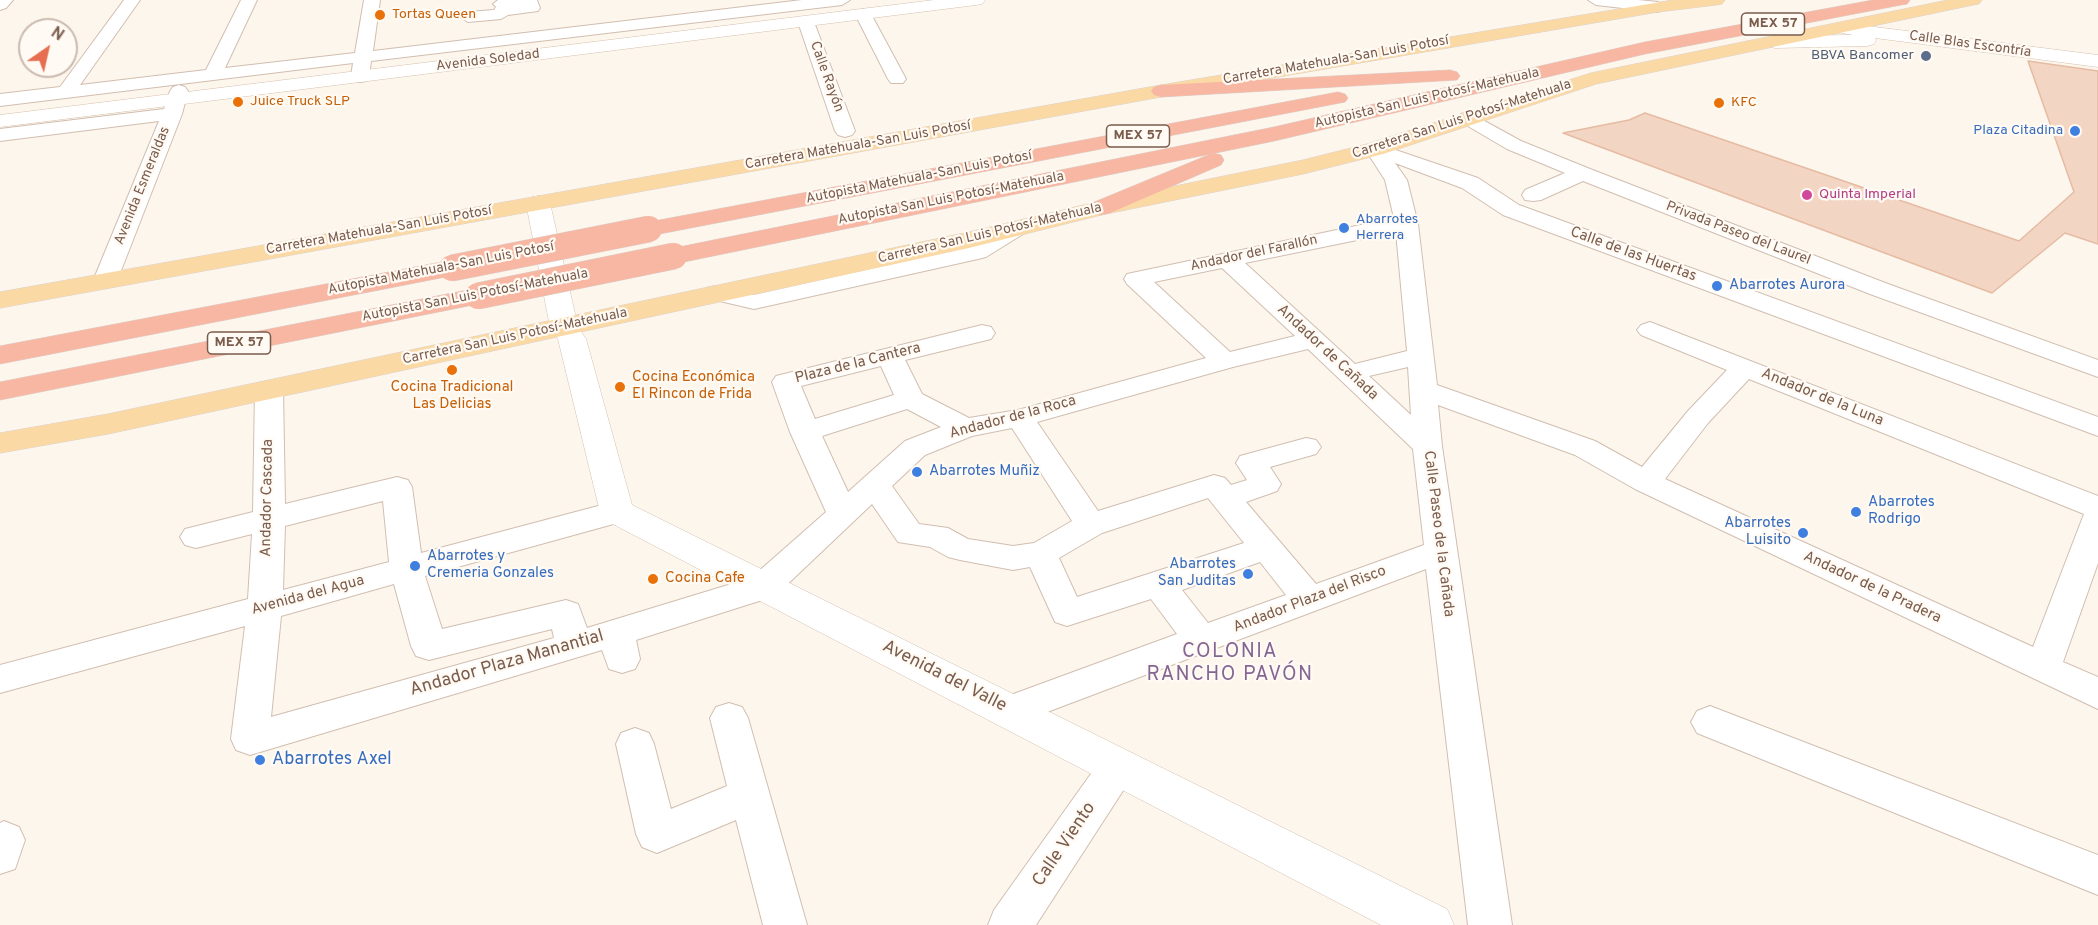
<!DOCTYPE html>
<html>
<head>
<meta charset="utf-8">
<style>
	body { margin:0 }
	#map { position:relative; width:2098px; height:925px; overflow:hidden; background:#fdf6ec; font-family:Overpass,sans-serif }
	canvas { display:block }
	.north { position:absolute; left:18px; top:18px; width:60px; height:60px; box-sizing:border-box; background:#fffaf3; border:2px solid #cabbb1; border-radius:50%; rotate:34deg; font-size:16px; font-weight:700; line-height:24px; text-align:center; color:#7a5c4d }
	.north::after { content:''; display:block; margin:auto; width:21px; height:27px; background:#e76f51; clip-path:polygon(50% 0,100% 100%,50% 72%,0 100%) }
</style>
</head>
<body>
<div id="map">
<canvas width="2098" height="925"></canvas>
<div class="north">N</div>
</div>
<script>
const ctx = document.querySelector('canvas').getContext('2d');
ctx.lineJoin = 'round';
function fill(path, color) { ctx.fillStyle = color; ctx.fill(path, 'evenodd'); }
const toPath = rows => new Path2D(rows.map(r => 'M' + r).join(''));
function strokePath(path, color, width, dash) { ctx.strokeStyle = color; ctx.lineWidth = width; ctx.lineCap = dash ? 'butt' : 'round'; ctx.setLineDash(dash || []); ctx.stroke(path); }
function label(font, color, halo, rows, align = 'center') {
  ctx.font = font + ' Overpass,sans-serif'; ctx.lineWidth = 4.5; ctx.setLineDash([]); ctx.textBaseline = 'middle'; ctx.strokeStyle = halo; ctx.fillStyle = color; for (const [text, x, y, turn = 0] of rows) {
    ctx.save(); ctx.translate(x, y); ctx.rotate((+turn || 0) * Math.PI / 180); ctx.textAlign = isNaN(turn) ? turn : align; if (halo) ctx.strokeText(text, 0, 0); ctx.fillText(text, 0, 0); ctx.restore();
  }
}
const building = toPath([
	[2028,61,2098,71,2098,244,2065,233,1992,293,1563,133,1629,120,1645,113,2019,241,2074,192,2028,61]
]);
const street = toPath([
	[0,0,13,0,6,8,0,10,0,0],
	[124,0,140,0,80,85,206,70,241,0,257,0,225,68,355,53,364,0,380,0,373,51,802,0,850,0,842,5,371,61,369,77,366,81,360,82,354,81,351,77,353,63,0,106,0,94,60,87,124,0],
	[498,0,537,0,540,8,538,11,508,15,501,19,468,22,460,17,468,12,494,10,496,7,493,4,498,0],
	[1588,0,1638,0,1658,2,1666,7,1658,12,1596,5,1588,0],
	[863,9,871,14,906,79,903,83,891,83,888,79,855,14,863,9],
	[806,17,814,22,855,131,852,135,845,137,838,135,835,131,798,22,806,17],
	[179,85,185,87,188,91,182,114,117,281,114,286,105,288,96,286,93,281,159,121,0,141,0,129,164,109,170,91,173,87,179,85],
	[1468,112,1521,141,1590,169,1888,284,2098,360,2098,377,1870,294,1583,181,1541,200,1533,201,1525,200,1522,195,1525,190,1565,173,1507,149,1461,122,1458,118,1461,114,1468,112],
	[1375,143,1478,178,1519,205,2098,417,2098,436,1503,215,1462,188,1395,163,1407,180,1418,224,1437,385,1595,441,1642,467,1688,411,1727,370,1641,335,1637,330,1641,325,1650,322,2098,496,2098,563,2063,662,2098,677,2098,709,1635,489,1575,455,1438,405,1442,446,1512,925,1468,925,1426,569,1010,726,997,722,991,711,997,700,1177,634,1151,599,1067,626,1055,622,1030,567,1013,570,960,560,948,557,930,547,898,542,872,504,775,596,636,640,640,659,635,669,622,673,609,669,602,650,250,755,236,750,231,739,245,626,0,693,0,665,248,599,252,534,196,548,185,545,180,537,185,529,253,512,255,389,259,383,269,381,279,383,283,389,285,504,397,477,408,480,412,487,421,553,617,501,628,504,633,512,628,520,425,576,442,629,566,600,578,604,587,628,751,578,826,512,790,432,772,382,776,376,982,325,991,327,995,333,991,339,905,360,922,394,969,418,1018,410,1206,358,1127,284,1124,279,1127,274,1394,218,1385,180,1365,149,1368,145,1375,143],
	[1396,232,1407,351,1355,364,1245,263,1396,232],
	[1222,268,1295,336,1230,352,1154,282,1222,268],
	[1308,349,1413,449,1424,545,1316,584,1246,502,1277,491,1281,484,1270,467,1316,454,1321,447,1316,440,1306,438,1240,456,1236,463,1247,480,1231,485,1225,478,1214,475,1098,511,1037,422,1233,367,1308,349],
	[881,366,894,395,815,419,801,386,881,366],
	[1408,367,1411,415,1369,376,1408,367],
	[1749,379,2084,514,2033,647,1665,479,1708,423,1749,379],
	[907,409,941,427,905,441,848,492,822,436,907,409],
	[1012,428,1072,521,1034,543,1013,546,968,539,948,528,919,524,892,486,925,455,972,436,1012,428],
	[1208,498,1244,543,1077,597,1059,558,1102,533,1208,498],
	[383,501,389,562,283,590,285,526,383,501],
	[1260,562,1286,595,1208,623,1182,590,1260,562],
	[394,584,411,646,416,656,429,660,552,629,554,638,271,717,281,616,394,584],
	[1015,222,1023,224,1026,229,1023,234,986,257,978,259,754,309,707,298,704,293,707,288,716,286,754,295,970,247,1007,224,1015,222],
	[729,703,742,707,748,718,807,925,763,925,736,820,657,853,642,847,636,834,616,744,621,733,635,728,649,733,654,744,671,809,727,786,710,718,716,707,729,703],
	[1710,706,2098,855,2098,895,1697,733,1691,722,1697,711,1710,706],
	[1119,749,1133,754,1139,766,1036,925,988,925,994,910,1105,754,1119,749],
	[4,821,19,827,25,840,15,869,0,874,0,823,4,821]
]);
const secondary = toPath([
	[934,0,985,0,982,4,976,5,0,127,0,115,934,0],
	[1843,23,2098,55,2098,67,1875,38,1876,40,1874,44,1867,46,1775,48,1768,46,1766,42,1768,38,1775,36,1853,35,1837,32,1834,28,1837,24,1843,23],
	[538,196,547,198,550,203,578,327,586,339,632,505,1447,909,1454,925,1381,925,605,520,600,512,558,339,550,327,526,203,529,198,538,196]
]);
const primary = toPath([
	[1673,0,1725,0,1722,4,1716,5,1658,12,1161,97,0,308,0,292,1161,85,1673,0],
	[1948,0,1982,0,1979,4,1973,5,1596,84,1383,154,1303,174,1101,215,969,248,108,434,0,453,0,433,108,414,969,232,1101,201,1303,160,1367,144,1591,73,1948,0]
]);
const highway = toPath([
	[1873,0,1910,0,1907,4,1901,5,1645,54,1274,141,674,264,665,261,661,256,665,251,674,248,1274,127,1645,42,1873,0],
	[1450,70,1457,72,1460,76,1457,80,1161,97,1154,95,1151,91,1154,87,1161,85,1450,70],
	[1338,92,1345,94,1348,98,1345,102,649,236,640,234,637,229,640,224,649,222,1338,92],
	[1213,153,1221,155,1224,160,1221,165,1110,213,1101,215,1092,213,1089,208,1092,203,1213,153],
	[452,260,461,262,465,268,461,274,0,364,0,346,452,260],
	[478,288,488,290,492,296,488,302,0,400,0,382,478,288]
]);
const highwayBridge = toPath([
	[452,268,649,229],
	[478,296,674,256]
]);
const markers = [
	[380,15,6,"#e8710a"],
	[1926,56,6,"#5c6f8a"],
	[238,102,6,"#e8710a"],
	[1719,103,6,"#e8710a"],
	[2075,131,6,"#3f7fe0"],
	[1807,195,6,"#d1479c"],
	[1344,228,6,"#3f7fe0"],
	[1717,286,6,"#3f7fe0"],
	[452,370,6,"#e8710a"],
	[620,387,6,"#e8710a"],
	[917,472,6,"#3f7fe0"],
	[1856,512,6,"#3f7fe0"],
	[1803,533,6,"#3f7fe0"],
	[415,566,6,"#3f7fe0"],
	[1248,574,6,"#3f7fe0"],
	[653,579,6,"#e8710a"],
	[260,760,6,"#3f7fe0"]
];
const farFoodnames = [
	["Tortas Queen",392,15],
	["Juice Truck SLP",250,102],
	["KFC",1731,103]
];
const shields = [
	[1773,24,63],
	[1138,136,63],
	[239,343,63]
];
const shieldNames = [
	["MEX 57",1773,24],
	["MEX 57",1138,136],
	["MEX 57",239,343]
];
const farStreetnames = [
	["Calle Blas Escontría",1970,45,8],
	["Avenida Soledad",488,61,-7],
	["Carretera Matehuala-San Luis Potosí",1336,61,-10],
	["Calle Rayón",826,77,70],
	["Autopista San Luis Potosí-Matehuala",1427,99,-13],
	["Carretera San Luis Potosí-Matehuala",1462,120,-18],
	["Carretera Matehuala-San Luis Potosí",858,146,-10],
	["Autopista Matehuala-San Luis Potosí",919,178,-11],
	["Avenida Esmeraldas",143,186,-68],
	["Autopista San Luis Potosí-Matehuala",951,199,-11],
	["Carretera Matehuala-San Luis Potosí",379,231,-10],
	["Carretera San Luis Potosí-Matehuala",990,234,-13],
	["Privada Paseo del Laurel",1738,234,21],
	["Andador del Farallón",1254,254,-12],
	["Autopista Matehuala-San Luis Potosí",441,269,-11],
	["Autopista San Luis Potosí-Matehuala",475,296,-11],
	["Carretera San Luis Potosí-Matehuala",515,337,-12]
];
const farServicenames = [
	["BBVA Bancomer",1914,56]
];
const farShopnames = [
	["Plaza Citadina",2063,131],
	["Abarrotes",1356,220,"left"],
	["Herrera",1356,236,"left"]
];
const farHotelnames = [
	["Quinta Imperial",1819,195]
];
const streetNames = [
	["Calle de las Huertas",1633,255,20],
	["Andador de Cañada",1327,353,43],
	["Plaza de la Cantera",858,364,-14],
	["Andador de la Luna",1822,398,22],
	["Andador de la Roca",1013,418,-15],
	["Andador Cascada",268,498,-89],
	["Calle Paseo de la Cañada",1438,534,83],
	["Andador de la Pradera",1872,588,25],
	["Avenida del Agua",308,596,-15],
	["Andador Plaza del Risco",1310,600,-21]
];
const shopNames = [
	["Abarrotes Aurora",1729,286],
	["Abarrotes Muñiz",929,472],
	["Abarrotes",1868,503],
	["Rodrigo",1868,520],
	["Abarrotes",1791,524,"right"],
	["Luisito",1791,541,"right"],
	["Abarrotes y",427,557],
	["Cremeria Gonzales",427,574],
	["Abarrotes",1236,565,"right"],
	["San Juditas",1236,582,"right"]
];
const foodNames = [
	["Cocina Económica",632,378],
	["El Rincon de Frida",632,395],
	["Cocina Tradicional",452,388,"center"],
	["Las Delicias",452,405,"center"],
	["Cocina Cafe",665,579]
];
const nearStreetnames = [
	["Andador Plaza Manantial",507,664,-16],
	["Avenida del Valle",944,677,27],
	["Calle Viento",1065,845,-56]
];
const nearShopnames = [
	["Abarrotes Axel",272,760]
];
const nearNeighbourhoodnames = [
	["COLONIA",1230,653],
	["RANCHO PAVÓN",1230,676]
];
fill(building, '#f3d5c3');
strokePath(building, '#e6bba3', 1.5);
strokePath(street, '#d1beb0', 2);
strokePath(secondary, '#d6c0b0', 1);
strokePath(primary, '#dad1cd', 1);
strokePath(highway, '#dad1cd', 1);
fill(street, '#fff');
fill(secondary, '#fff');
fill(primary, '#fbd9a5');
fill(highway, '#f7b7a3');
strokePath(highwayBridge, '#dad1cd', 27, []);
strokePath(highwayBridge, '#f7b7a3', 26);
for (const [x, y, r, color] of markers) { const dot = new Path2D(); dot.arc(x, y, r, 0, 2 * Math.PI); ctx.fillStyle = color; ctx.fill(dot); strokePath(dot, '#fffaf3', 2); }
label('14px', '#c56008', '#fffaf3', farFoodnames, 'left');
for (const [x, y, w] of shields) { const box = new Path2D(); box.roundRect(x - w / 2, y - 11, w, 22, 4.5); ctx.fillStyle = '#fffaf3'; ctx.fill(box); strokePath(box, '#7a5c4d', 1.5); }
label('bold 14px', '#7a5c4d', null, shieldNames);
label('14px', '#7a5c4d', '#fffaf3', farStreetnames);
label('14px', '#4e5e75', '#fffaf3', farServicenames, 'right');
label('14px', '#366cbe', '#fffaf3', farShopnames, 'right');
label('14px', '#b23c85', '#fffaf3', farHotelnames, 'left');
label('15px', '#7a5c4d', '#fffaf3', streetNames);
label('15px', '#366cbe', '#fffaf3', shopNames, 'left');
label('15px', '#c56008', '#fffaf3', foodNames, 'left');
label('18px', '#7a5c4d', '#fffaf3', nearStreetnames);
label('18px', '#366cbe', '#fffaf3', nearShopnames, 'left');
ctx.letterSpacing = '1.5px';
label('20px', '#846695', '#fffaf3', nearNeighbourhoodnames);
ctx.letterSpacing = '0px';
</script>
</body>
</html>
